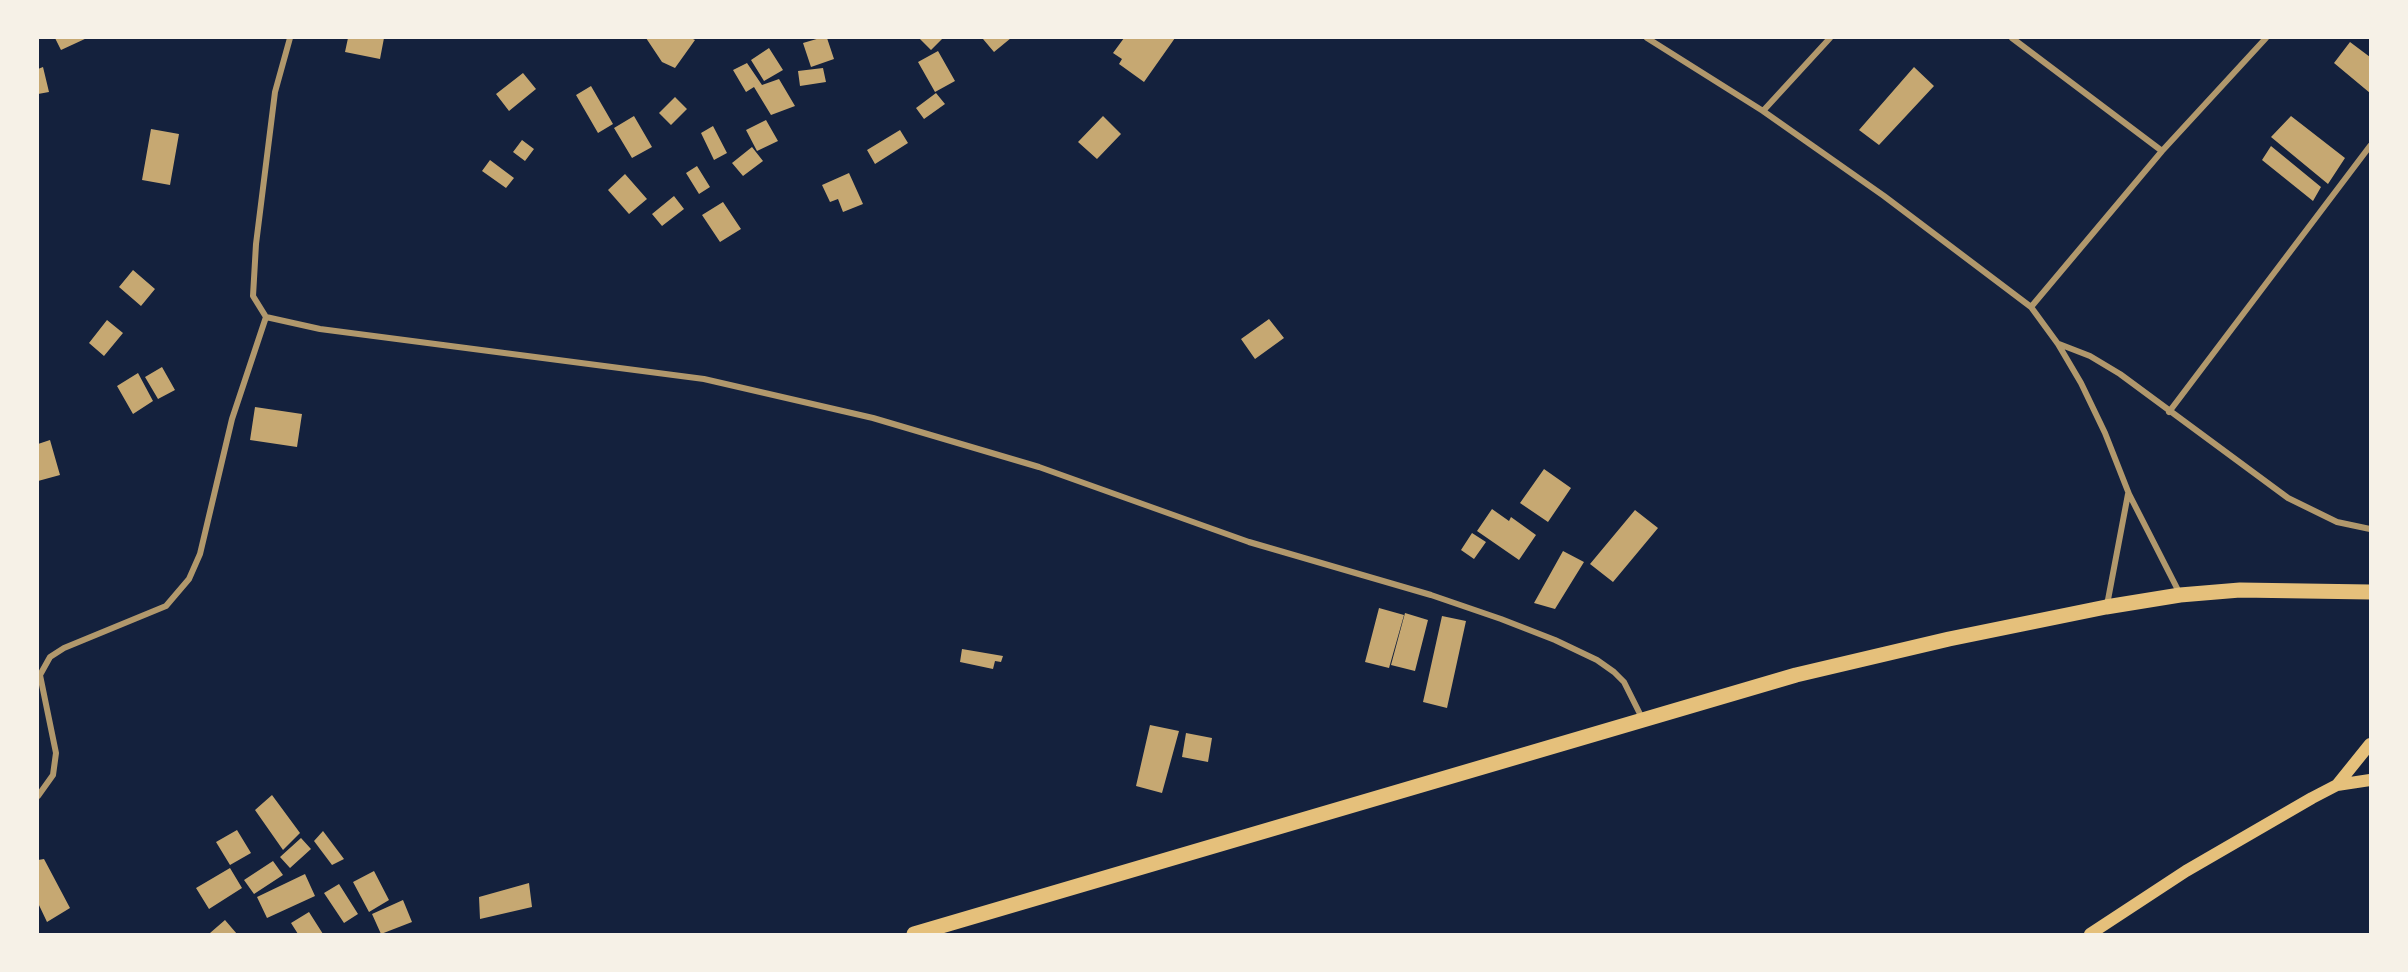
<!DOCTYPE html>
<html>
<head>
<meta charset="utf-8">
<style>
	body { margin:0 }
	#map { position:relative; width:2408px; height:972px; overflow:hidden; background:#14213d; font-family:Figtree,sans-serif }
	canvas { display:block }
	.frame { position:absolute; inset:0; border:39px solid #f6f1e7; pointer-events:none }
</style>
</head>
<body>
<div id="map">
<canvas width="2408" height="972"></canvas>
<div class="frame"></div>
</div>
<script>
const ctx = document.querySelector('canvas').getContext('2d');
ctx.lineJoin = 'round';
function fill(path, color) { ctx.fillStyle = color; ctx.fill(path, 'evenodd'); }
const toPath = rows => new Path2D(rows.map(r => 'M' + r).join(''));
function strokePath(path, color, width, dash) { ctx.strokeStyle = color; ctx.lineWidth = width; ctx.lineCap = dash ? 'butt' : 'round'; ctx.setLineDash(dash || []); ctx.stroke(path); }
const building = toPath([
	[55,38,87,38,61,50],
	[348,38,384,38,380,59,345,52],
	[646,38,691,38,695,40,675,68,662,62],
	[820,38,827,38,834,59,811,67,803,43],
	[919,38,943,38,931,50],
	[985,38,1011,38,994,52,983,39],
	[1124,38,1175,38,1144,82,1119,64,1122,59,1113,53],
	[2350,42,2370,57,2370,93,2334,63],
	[769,48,783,70,764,81,751,60],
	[938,51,955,81,935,92,918,62],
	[747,63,762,85,779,79,795,106,771,115,754,87,746,92,733,70],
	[43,67,49,92,38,94,38,69],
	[1914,67,1934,86,1879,145,1859,130],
	[823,68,826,82,800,86,798,71],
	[523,73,536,89,509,111,496,94],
	[591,86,613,124,598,133,576,95],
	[936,93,945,104,924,119,916,108],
	[675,97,687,109,671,125,659,113],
	[634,116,652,147,632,158,614,128],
	[1103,116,1121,134,1097,159,1078,142],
	[2291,116,2345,158,2328,184,2271,137],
	[766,120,778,141,757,151,746,130],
	[713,126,727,153,714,160,701,133],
	[151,129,179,134,170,185,142,180],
	[900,130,908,143,875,164,867,150],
	[522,140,534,149,525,161,513,152],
	[2271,146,2321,187,2313,201,2262,160],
	[752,147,763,161,743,176,732,163],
	[490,160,514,178,506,188,482,171],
	[697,166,710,187,699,194,686,173],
	[849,173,863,204,843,212,838,199,830,202,822,185],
	[625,174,647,199,629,214,608,190],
	[674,196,684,209,662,226,652,214],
	[723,202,741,229,720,242,702,215],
	[133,270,155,289,141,306,119,287],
	[1269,319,1284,338,1255,359,1241,339],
	[107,320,123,333,104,356,89,343],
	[162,367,175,390,158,399,145,377],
	[138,373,153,401,133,414,117,386],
	[255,407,302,414,297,447,250,440],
	[50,440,60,475,38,481,38,444],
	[1544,469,1571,488,1548,522,1520,503],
	[1492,509,1509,521,1511,517,1536,535,1519,560,1477,531],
	[1635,510,1658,528,1613,582,1590,564],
	[1472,533,1486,542,1474,559,1461,550],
	[1563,551,1584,562,1555,609,1534,603],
	[1379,608,1404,615,1389,668,1365,662],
	[1405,613,1428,620,1415,671,1391,665],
	[1442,616,1466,621,1447,708,1423,702],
	[962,649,1003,656,1001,662,995,661,993,669,960,662],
	[1150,725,1179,731,1162,793,1136,786],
	[1186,733,1212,738,1208,762,1182,757],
	[272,795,300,833,283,850,255,810],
	[237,830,251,853,230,865,216,842],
	[323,831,344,859,332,865,314,841],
	[301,838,311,849,290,868,280,857],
	[44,859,70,908,47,922,38,903,38,860],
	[273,861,283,875,254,894,244,880],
	[230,868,242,888,209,909,196,888],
	[374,871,389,900,369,912,353,882],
	[305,874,315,896,267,918,257,897],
	[529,883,532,907,480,919,479,897],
	[339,884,358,914,344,923,324,893],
	[403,900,412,922,381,934,372,914],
	[309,912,323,934,298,934,291,923],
	[225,920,237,934,211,934,210,933]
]);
const minor = toPath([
	[290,38,275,92,256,244,253,296,266,317,320,329,704,379,873,418,1039,467,1249,542,1431,595,1501,619,1555,640,1597,660,1614,672,1624,682,1642,718],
	[1647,38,1763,111,1884,196,2031,307,2058,344,2081,383,2105,433,2129,494,2180,594],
	[2012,38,2162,151],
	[1763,111,1830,38],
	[2031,307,2162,151,2266,38],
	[2059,344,2090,356,2120,374,2288,498,2337,522,2370,529],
	[2169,412,2370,146],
	[2107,605,2128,494],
	[38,796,53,775,56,753,40,675,50,657,64,648,166,606,189,579,200,554,232,419,266,317]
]);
const secondary = toPath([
	[2337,785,2370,744],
	[2090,934,2186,871,2312,798,2337,785,2370,780]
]);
const primary = toPath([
	[914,934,1796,675,1949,639,2106,607,2180,595,2240,590,2370,592]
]);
fill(building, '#c6a872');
strokePath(minor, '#b1986c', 6);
strokePath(secondary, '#e5c07b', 12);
strokePath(primary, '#e5c07b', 15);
</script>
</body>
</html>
